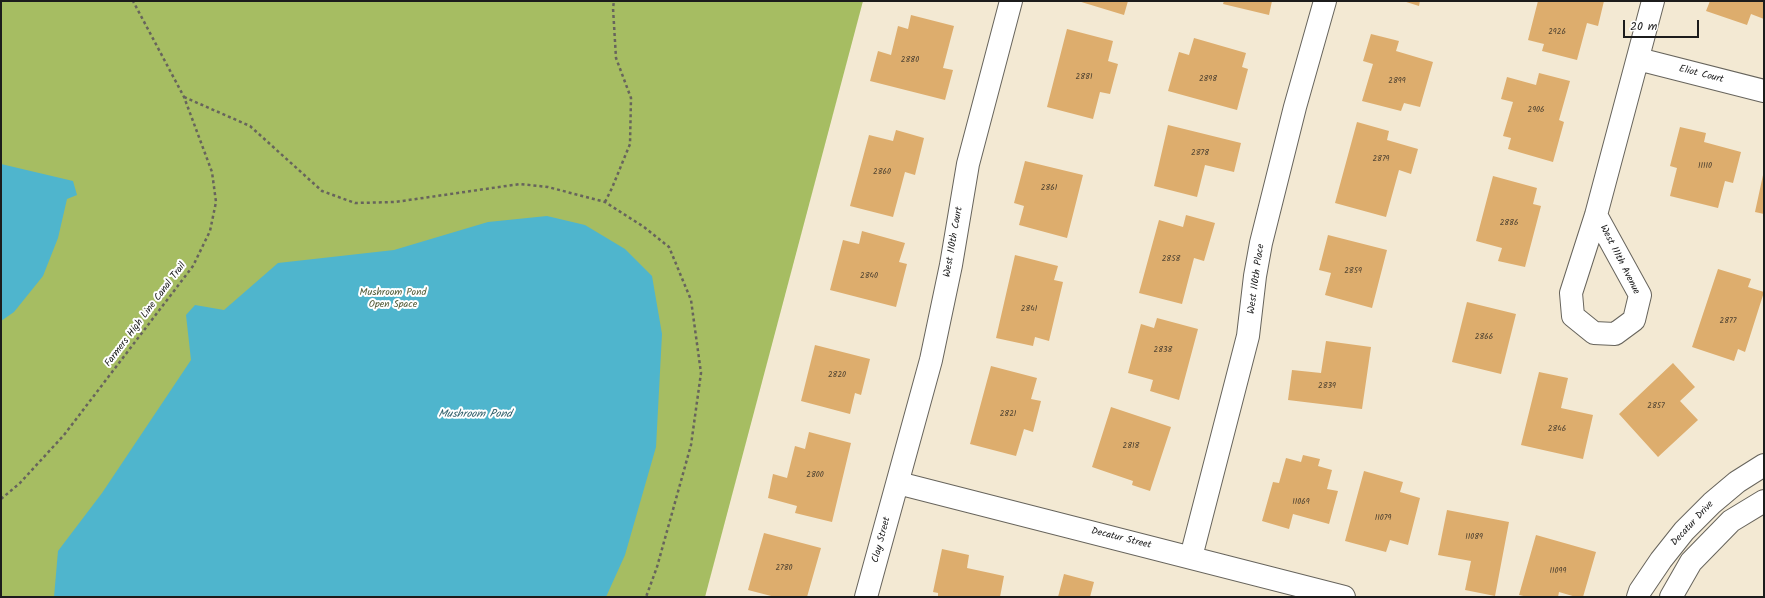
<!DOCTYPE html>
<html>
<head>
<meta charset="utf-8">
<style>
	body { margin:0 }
	#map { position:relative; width:1765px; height:598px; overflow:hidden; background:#f3e9d3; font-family:Kalam,sans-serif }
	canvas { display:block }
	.frame { position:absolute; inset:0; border:2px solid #1c1c1c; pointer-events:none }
	.scale { position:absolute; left:1623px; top:20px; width:76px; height:18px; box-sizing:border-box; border:2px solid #1c1c1c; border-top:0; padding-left:5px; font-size:12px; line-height:14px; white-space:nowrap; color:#1c1c1c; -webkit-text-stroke:3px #fff; paint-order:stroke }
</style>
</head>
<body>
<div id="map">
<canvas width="1765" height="598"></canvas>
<div class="frame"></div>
<div class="scale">20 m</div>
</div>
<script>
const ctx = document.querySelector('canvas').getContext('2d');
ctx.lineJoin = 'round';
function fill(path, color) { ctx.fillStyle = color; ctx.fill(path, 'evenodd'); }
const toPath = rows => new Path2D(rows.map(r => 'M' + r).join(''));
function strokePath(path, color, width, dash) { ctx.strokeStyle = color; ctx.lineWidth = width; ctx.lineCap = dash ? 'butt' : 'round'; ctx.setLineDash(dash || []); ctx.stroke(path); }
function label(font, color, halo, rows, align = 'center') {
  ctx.font = font + ' Kalam,sans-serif'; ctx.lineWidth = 4; ctx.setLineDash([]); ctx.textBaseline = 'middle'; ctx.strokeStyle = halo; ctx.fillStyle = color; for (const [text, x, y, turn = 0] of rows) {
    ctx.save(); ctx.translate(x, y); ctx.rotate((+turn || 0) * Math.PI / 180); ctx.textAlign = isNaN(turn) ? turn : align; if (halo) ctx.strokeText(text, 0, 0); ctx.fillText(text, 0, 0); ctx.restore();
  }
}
const green = toPath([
	[1,1,863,1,705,597,1,597]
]);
const water = toPath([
	[1,164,73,181,77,195,67,199,58,238,43,276,14,312,1,321],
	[547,216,585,225,625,249,652,276,662,334,656,447,625,555,606,597,54,597,58,551,102,493,191,360,186,315,195,305,224,310,278,263,394,250,488,222]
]);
const building = toPath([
	[1078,1,1128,1,1124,15],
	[1224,1,1272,1,1269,15,1223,4],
	[1403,1,1420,1,1419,6],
	[1538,1,1604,1,1598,26,1587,23,1577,60,1542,51,1544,44,1528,40],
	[1710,1,1764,1,1764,19,1751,14,1747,25,1706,11],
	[911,15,954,26,943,68,953,70,945,100,870,81,878,51,891,55,898,26,908,29],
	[1067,29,1113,41,1108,61,1118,64,1110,94,1100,92,1093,119,1047,107],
	[1371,34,1399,41,1396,51,1433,62,1420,107,1404,103,1401,111,1362,101,1373,64,1363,61],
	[1194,38,1246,53,1242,67,1248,69,1237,110,1168,91,1179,52,1189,55],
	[1539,73,1570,81,1559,120,1564,122,1553,162,1508,149,1511,138,1503,136,1513,102,1501,99,1507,77,1536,85],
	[1357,122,1389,131,1387,140,1418,149,1411,174,1399,170,1386,217,1335,203],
	[1168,125,1241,143,1234,172,1205,165,1197,197,1154,186],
	[1680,127,1706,133,1704,142,1741,152,1733,183,1725,181,1718,208,1670,196,1677,168,1670,166],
	[896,130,924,138,915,175,905,172,893,217,850,206,869,135,893,141],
	[1025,161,1083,175,1067,238,1019,225,1024,206,1014,203],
	[1763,175,1764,175,1764,214,1755,212],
	[1493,176,1537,188,1533,204,1541,206,1525,267,1498,261,1502,248,1476,241],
	[1186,215,1215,223,1204,261,1194,258,1182,304,1139,293,1159,220,1183,227],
	[862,231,905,243,899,262,907,264,896,307,830,290,843,240,859,244],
	[1328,235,1387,250,1372,308,1325,295,1331,273,1319,270],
	[1015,255,1058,266,1054,280,1063,282,1049,341,1035,337,1033,346,996,338],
	[1718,269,1751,279,1748,287,1764,292,1745,352,1738,349,1734,361,1692,347],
	[1467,302,1516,314,1501,374,1452,362],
	[1157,318,1198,329,1179,400,1150,391,1153,380,1128,373,1141,324,1154,328],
	[1326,341,1371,347,1362,409,1288,400,1292,370,1321,373],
	[815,345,870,359,861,395,855,393,850,414,801,401],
	[1673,363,1695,387,1680,401,1698,420,1658,457,1619,414],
	[991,366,1037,378,1031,399,1041,401,1033,432,1024,429,1016,456,970,444],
	[1539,372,1568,378,1561,408,1593,415,1583,459,1521,445],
	[1111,407,1171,427,1150,491,1132,485,1133,481,1092,467],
	[809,432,851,443,832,522,795,513,797,506,768,498,773,474,787,478,795,446,805,449],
	[1303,455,1320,459,1318,466,1332,470,1327,489,1338,491,1329,524,1293,514,1289,529,1262,521,1273,482,1279,483,1286,458,1301,462],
	[1364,471,1403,482,1400,492,1420,498,1408,545,1390,540,1386,552,1345,541],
	[1447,510,1509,522,1495,596,1465,590,1471,561,1438,555],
	[764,533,821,548,807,597,775,597,748,590],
	[1536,535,1596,552,1583,597,1576,597,1559,592,1558,597,1528,597,1519,595],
	[942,549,969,555,967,568,1004,576,1000,597,938,597,938,593,933,592],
	[1064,574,1094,582,1090,597,1058,597]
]);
const path = toPath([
	[184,97,250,126,322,191,355,203,395,202,520,184,548,187,605,202,644,227,669,247,691,300,701,373,691,445,657,567,646,597],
	[605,202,612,188,630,144,631,98,616,58,613,8,614,1],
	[1,499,20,483,64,435,193,266,210,231,216,202,212,172,184,97,133,1]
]);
const minor = toPath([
	[1638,59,1764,91],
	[1596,215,1640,295,1634,320,1615,334,1594,333,1573,316,1571,293,1596,215,1653,1],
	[898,483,1344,597],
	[1191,557,1248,336,1255,276,1261,243,1295,107,1325,1],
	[866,597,931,360,951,265,968,164,1011,1],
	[1638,597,1640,591,1661,560,1684,531,1712,503,1737,482,1764,465],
	[1671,597,1691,562,1731,521,1764,501]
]);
const numberNames = [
	["2926",1557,33],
	["2880",910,61],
	["2881",1084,78],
	["2898",1208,80],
	["2899",1397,82],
	["2906",1536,111],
	["2878",1200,154],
	["2879",1381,160],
	["11110",1705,167],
	["2860",882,173],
	["2861",1049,189],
	["2886",1509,224],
	["2858",1171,260],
	["2859",1353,272],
	["2840",869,277],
	["2841",1029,310],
	["2877",1728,322],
	["2866",1484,338],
	["2838",1163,351],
	["2820",837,376],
	["2839",1327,387],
	["2857",1656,407],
	["2821",1008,415],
	["2846",1557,430],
	["2818",1131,447],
	["2800",815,476],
	["11069",1301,503],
	["11079",1383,519],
	["11089",1474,538],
	["2780",784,569],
	["11099",1558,572]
];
const streetNames = [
	["Eliot Court",1701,75,14],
	["West 110th Court",954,242,-80],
	["West 111th Avenue",1619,260,63],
	["West 110th Place",1257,279,-82],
	["Farmers High Line Canal Trail",146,315,-53],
	["Decatur Drive",1693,524,-47],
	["Decatur Street",1121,539,14],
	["Clay Street",882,540,-75]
];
const parkNames = [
	["Mushroom Pond",393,293],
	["Open Space",393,305]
];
const waterNames = [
	["Mushroom Pond",475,415]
];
fill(green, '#a6bd62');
fill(water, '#4fb5cd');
fill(building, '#ddad6d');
strokePath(minor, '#67645c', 24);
strokePath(path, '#67645c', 2.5, [3, 3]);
strokePath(minor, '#fff', 22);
label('8px', '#4c4030', null, numberNames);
label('10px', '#1c1c1c', '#fff', streetNames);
label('10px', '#535c38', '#fff', parkNames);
label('italic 11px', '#33616c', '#fff', waterNames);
</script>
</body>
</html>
